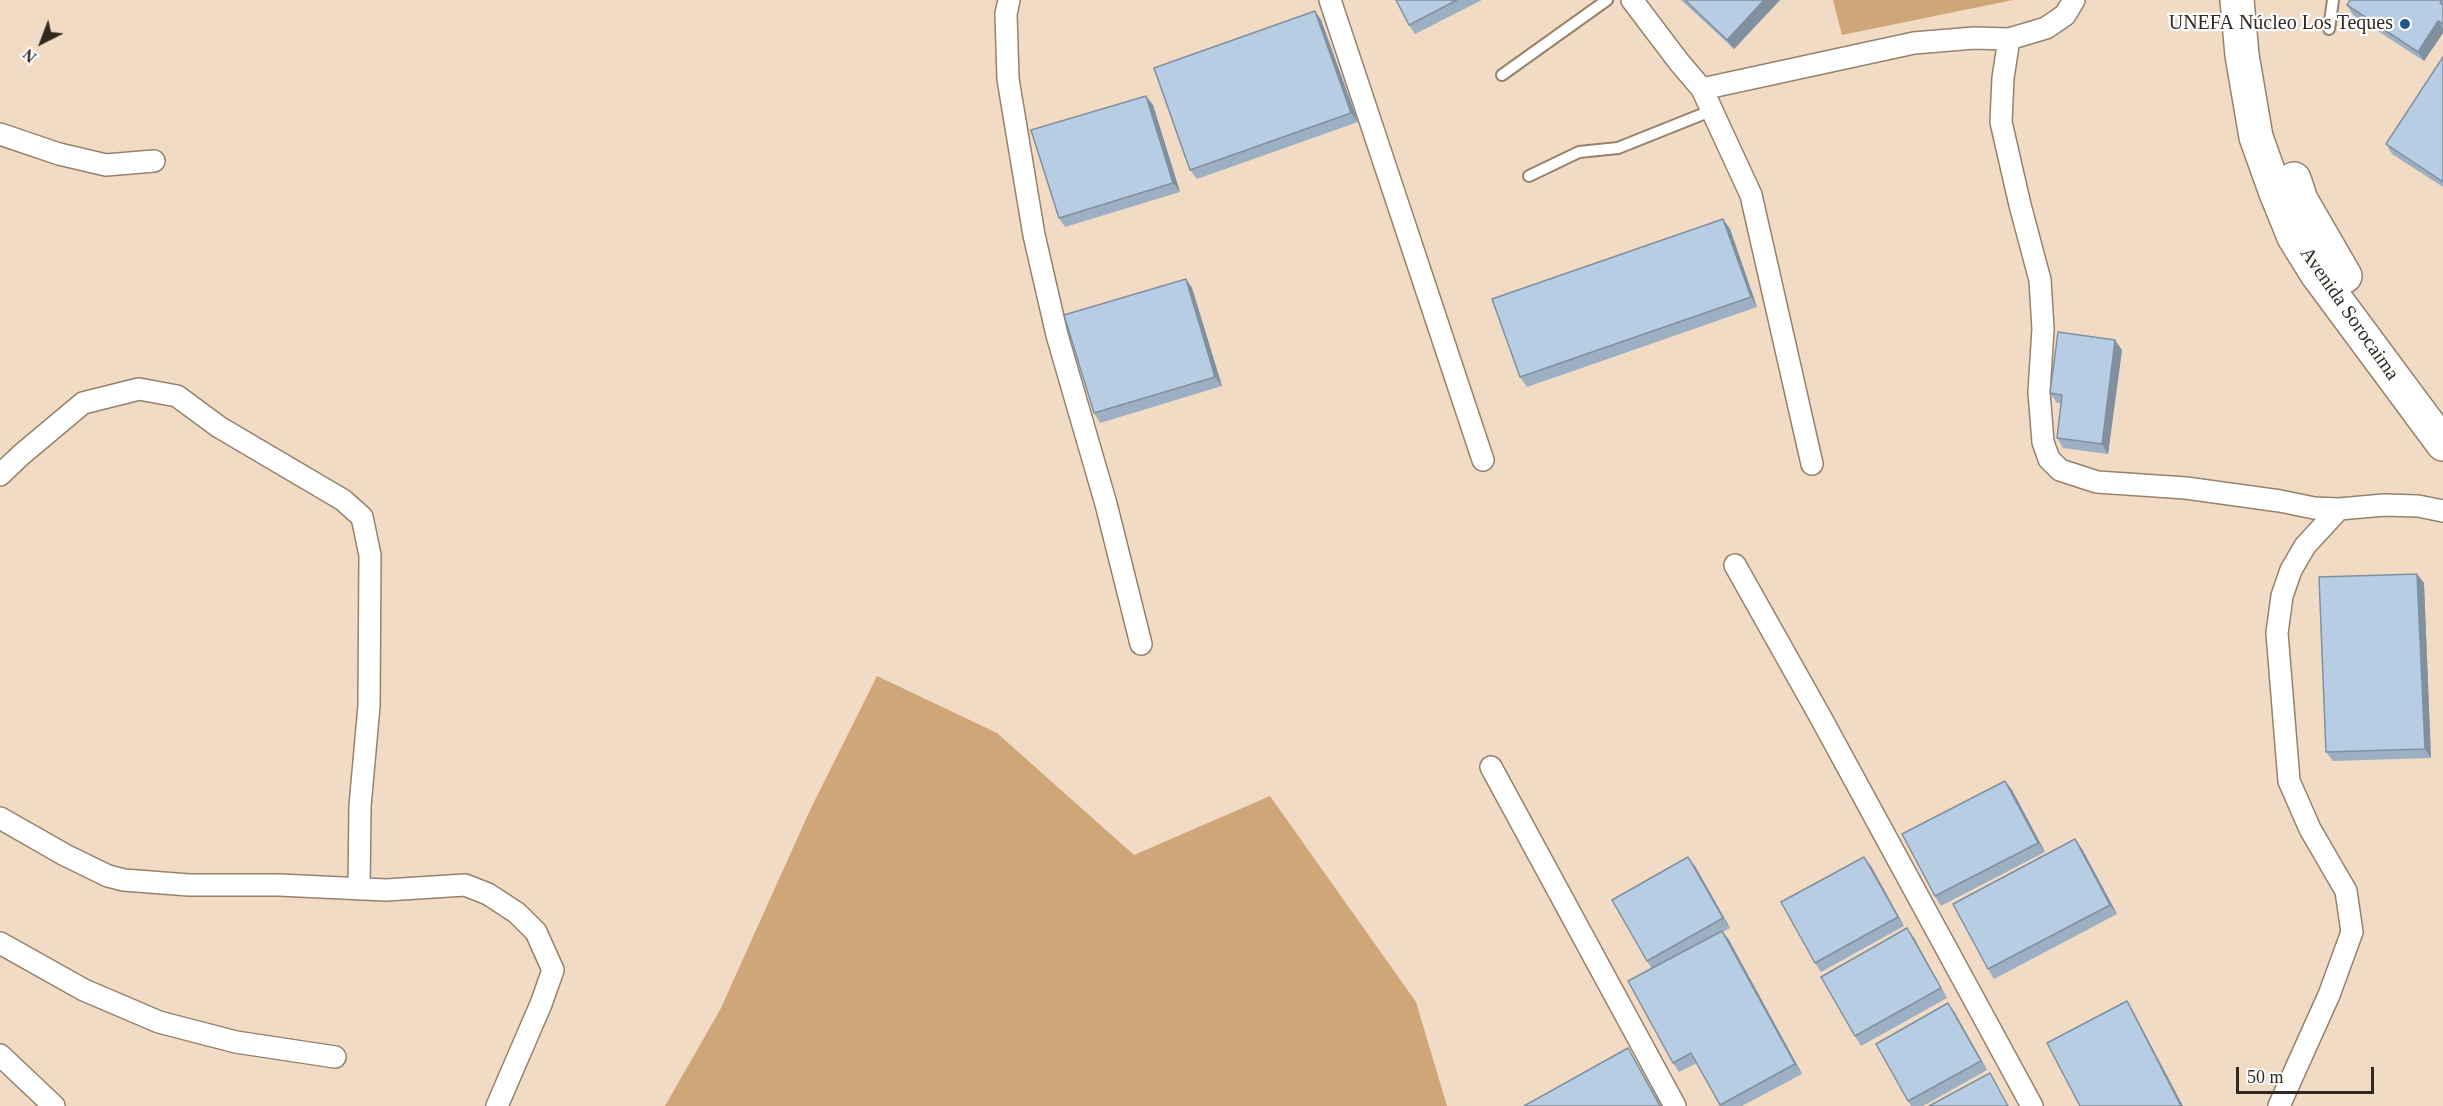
<!DOCTYPE html>
<html>
<head>
<meta charset="utf-8">
<style>
	body { margin:0 }
	#map { position:relative; width:2443px; height:1106px; overflow:hidden; background:#f1dbc4; font-family:"Times New Roman",serif }
	canvas { display:block }
	.north { position:absolute; left:12px; top:12px; width:60px; height:60px; -webkit-text-stroke:4px #fff; paint-order:stroke; rotate:222deg; font-size:16px; font-weight:700; line-height:24px; text-align:center; color:#312920 }
	.north::after { content:''; display:block; margin:auto; width:21px; height:27px; background:#312920; clip-path:polygon(50% 0,100% 100%,50% 72%,0 100%) }
	.scale { position:absolute; left:2236px; top:1067px; width:138px; height:27px; box-sizing:border-box; border:3px solid #312920; border-top:0; padding-left:8px; font-size:18px; line-height:21px; white-space:nowrap; color:#312920; -webkit-text-stroke:4px #fff; paint-order:stroke }
</style>
</head>
<body>
<div id="map">
<canvas width="2443" height="1106"></canvas>
<div class="north">N</div>
<div class="scale">50 m</div>
</div>
<script>
const ctx = document.querySelector('canvas').getContext('2d');
ctx.lineJoin = 'round';
function fill(path, color) { ctx.fillStyle = color; ctx.fill(path, 'evenodd'); }
const toPath = rows => new Path2D(rows.map(r => 'M' + r).join(''));
function strokePath(path, color, width, dash) { ctx.strokeStyle = color; ctx.lineWidth = width; ctx.lineCap = dash ? 'butt' : 'round'; ctx.setLineDash(dash || []); ctx.stroke(path); }
function label(font, color, halo, rows, align = 'center') {
  ctx.font = font + ' "Times New Roman",serif'; ctx.lineWidth = 4.5; ctx.setLineDash([]); ctx.textBaseline = 'middle'; ctx.strokeStyle = halo; ctx.fillStyle = color; for (const [text, x, y, turn = 0] of rows) {
    ctx.save(); ctx.translate(x, y); ctx.rotate((+turn || 0) * Math.PI / 180); ctx.textAlign = isNaN(turn) ? turn : align; if (halo) ctx.strokeText(text, 0, 0); ctx.fillText(text, 0, 0); ctx.restore();
  }
}
const green = toPath([
	[1833,0,2013,0,1842,35],
	[877,676,997,733,1134,855,1270,796,1416,1002,1447,1106,665,1106,720,1010,811,808]
]);
const service = toPath([
	[2329,29,2333,0],
	[1502,75,1607,0],
	[1529,176,1579,152,1618,148,1713,110]
]);
const minor = toPath([
	[1009,0,1006,14,1008,79,1034,235,1057,335,1106,504,1141,644],
	[1330,0,1483,460],
	[1632,0,1679,62,1702,89,1751,195,1812,464],
	[2009,39,2003,78,2001,122,2020,205,2040,280,2043,329,2039,392,2043,442,2049,459,2060,470,2097,482,2186,488,2280,501,2314,508,2339,509],
	[1702,89,1914,43,1974,38,2009,39,2046,28,2065,15,2074,0],
	[0,134,59,154,106,165,154,161],
	[0,475,21,455,83,403,139,389,177,396,219,427,343,500,362,517,370,555,369,706,360,806,359,889],
	[1735,565,1821,718,2032,1106],
	[1491,767,1675,1106],
	[0,818,65,855,108,876,124,880,189,885,279,885,386,890,465,885,488,894,517,913,536,932,553,970,541,1004,497,1106],
	[0,943,84,990,159,1022,236,1042,335,1057],
	[0,1055,54,1106],
	[2279,1106,2329,995,2352,932,2346,891,2310,829,2289,781,2277,633,2282,596,2291,570,2305,546,2339,509,2384,505,2418,506,2443,511]
]);
const primary = toPath([
	[2237,0,2242,55,2256,137,2276,193,2294,237,2317,274,2443,444],
	[2294,179,2301,200,2345,276]
]);
const wall = toPath([
	[1396,0,1482,0,1415,34,1409,25],
	[1681,0,1780,0,1734,49],
	[2443,0,2443,33,2424,61,2353,15,2347,5],
	[1315,11,1321,20,1358,122,1197,179,1190,170],
	[2443,57,2443,187,2392,154,2386,144],
	[1153,105,1180,192,1065,227,1059,218],
	[1723,219,1730,229,1757,307,1527,387,1520,377],
	[1186,279,1192,288,1222,386,1100,423,1094,413],
	[2122,350,2108,454,2063,448,2057,438,2061,403,2057,403,2050,393],
	[2417,574,2424,583,2431,758,2333,761,2326,752],
	[2005,781,2012,790,2045,852,1941,906,1935,896],
	[2075,839,2082,849,2117,914,1994,979,1988,969],
	[1695,866,1730,928,1723,932,1729,940,1802,1074,1742,1106,1721,1106,1697,1063,1679,1072,1673,1063,1652,969,1647,961],
	[1871,866,1904,926,1821,972,1815,963],
	[1907,928,1914,938,1947,998,1861,1046,1855,1036],
	[1948,1003,1955,1013,1987,1070,1923,1106,1911,1106,1908,1101]
]);
const shadedWall = toPath([
	[1764,0,1780,0,1734,49,1727,40],
	[1315,11,1321,20,1358,122,1351,113],
	[2438,21,2443,28,2443,33,2424,61,2418,52],
	[1146,96,1153,105,1180,192,1173,183],
	[1723,219,1730,229,1757,307,1751,297],
	[1186,279,1192,288,1222,386,1215,377],
	[2115,340,2122,350,2108,454,2102,444],
	[2417,574,2424,583,2431,758,2425,749],
	[2005,781,2012,790,2045,852,2038,843],
	[2075,839,2082,849,2117,914,2110,905],
	[1688,857,1695,866,1730,928,1723,918],
	[1864,857,1871,866,1904,926,1898,917],
	[1907,928,1914,938,1947,998,1941,988],
	[1722,931,1729,940,1802,1074,1795,1064],
	[2127,1001,2133,1011,2183,1106,2181,1106],
	[1948,1003,1955,1013,1987,1070,1981,1061],
	[1628,1048,1634,1058,1661,1106,1660,1106]
]);
const building = toPath([
	[1396,0,1457,0,1409,25,1396,0],
	[1685,0,1764,0,1727,40,1685,0],
	[2350,0,2442,0,2440,3,2443,5,2443,24,2438,21,2418,52,2347,5,2350,0],
	[1315,11,1351,113,1190,170,1154,68,1315,11],
	[2443,57,2443,182,2386,144,2443,57],
	[1146,96,1173,183,1059,218,1031,130,1146,96],
	[1723,219,1751,297,1520,377,1492,299,1723,219],
	[1186,279,1215,377,1094,413,1064,315,1186,279],
	[2058,332,2115,340,2102,444,2057,438,2062,395,2050,393,2058,332],
	[2417,574,2425,749,2326,752,2319,577,2417,574],
	[2005,781,2038,843,1935,896,1902,834,2005,781],
	[2075,839,2110,905,1988,969,1953,904,2075,839],
	[1688,857,1723,918,1647,961,1612,900,1688,857],
	[1864,857,1898,917,1815,963,1781,902,1864,857],
	[1907,928,1941,988,1855,1036,1821,977,1907,928],
	[1722,931,1795,1064,1720,1105,1691,1053,1673,1063,1628,981,1722,931],
	[2127,1001,2181,1106,2080,1106,2047,1043,2127,1001],
	[1948,1003,1981,1061,1908,1101,1876,1044,1948,1003],
	[1628,1048,1660,1106,1524,1106,1628,1048],
	[1990,1073,2008,1106,1929,1106,1990,1073]
]);
const markers = [
	[2405,24,6,"#1b598f"]
];
const poiNames = [
	["UNEFA Núcleo Los Teques",2393,24]
];
const streetNames = [
	["Avenida Sorocaima",2349,314,55]
];
fill(green, '#cfa678');
strokePath(service, '#96826c', 14);
strokePath(minor, '#96826c', 24);
strokePath(primary, '#96826c', 36);
strokePath(service, '#fff', 10);
strokePath(minor, '#fff', 21);
strokePath(primary, '#fff', 33);
fill(wall, '#9db0c3');
fill(shadedWall, '#80909f');
fill(building, '#b7cde3');
strokePath(building, '#80909f', 1.5);
for (const [x, y, r, color] of markers) { const dot = new Path2D(); dot.arc(x, y, r, 0, 2 * Math.PI); ctx.fillStyle = color; ctx.fill(dot); strokePath(dot, '#fff', 2); }
label('20px', '#312920', '#fff', poiNames, 'right');
label('20px', '#312920', '#fff', streetNames);
</script>
</body>
</html>
